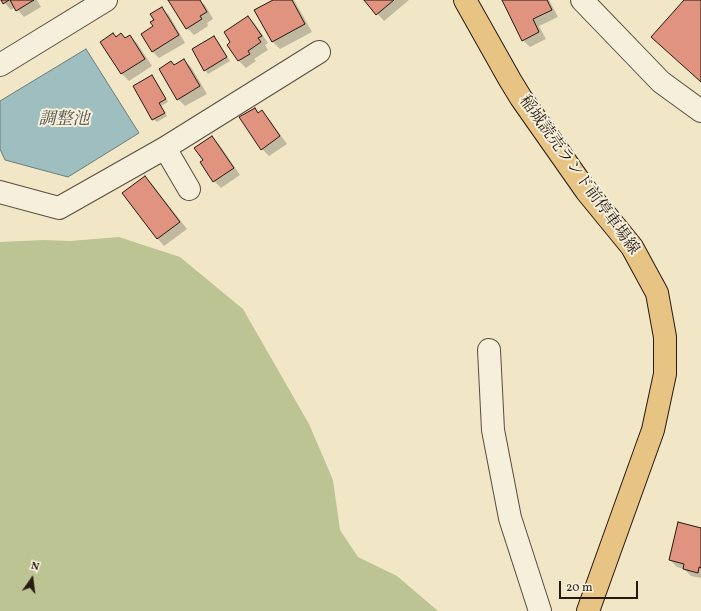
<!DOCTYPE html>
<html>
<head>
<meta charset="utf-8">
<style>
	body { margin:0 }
	#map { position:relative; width:701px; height:611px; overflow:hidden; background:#f1e7c7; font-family:Vollkorn,serif }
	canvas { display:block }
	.north { position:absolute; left:12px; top:559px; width:40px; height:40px; -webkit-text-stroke:3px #f6efdb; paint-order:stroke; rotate:14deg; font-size:11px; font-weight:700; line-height:16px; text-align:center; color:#271910 }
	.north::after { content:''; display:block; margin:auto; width:14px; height:18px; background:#271910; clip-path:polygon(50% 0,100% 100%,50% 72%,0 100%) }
	.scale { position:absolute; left:559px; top:581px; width:79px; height:18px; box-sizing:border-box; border:2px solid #271910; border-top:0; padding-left:5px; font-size:12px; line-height:14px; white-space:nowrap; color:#271910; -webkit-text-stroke:3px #f6efdb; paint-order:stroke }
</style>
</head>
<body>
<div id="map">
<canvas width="701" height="611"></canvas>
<div class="north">N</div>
<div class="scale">20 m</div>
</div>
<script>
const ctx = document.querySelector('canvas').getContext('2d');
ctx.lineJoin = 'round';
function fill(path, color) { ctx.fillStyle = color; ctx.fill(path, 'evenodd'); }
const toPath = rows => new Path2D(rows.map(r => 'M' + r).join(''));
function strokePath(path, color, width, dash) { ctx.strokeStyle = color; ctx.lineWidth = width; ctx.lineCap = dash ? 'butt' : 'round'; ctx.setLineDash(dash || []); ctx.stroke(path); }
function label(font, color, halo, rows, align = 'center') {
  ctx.font = font + ' Vollkorn,"Noto Serif JP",serif'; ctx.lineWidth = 4; ctx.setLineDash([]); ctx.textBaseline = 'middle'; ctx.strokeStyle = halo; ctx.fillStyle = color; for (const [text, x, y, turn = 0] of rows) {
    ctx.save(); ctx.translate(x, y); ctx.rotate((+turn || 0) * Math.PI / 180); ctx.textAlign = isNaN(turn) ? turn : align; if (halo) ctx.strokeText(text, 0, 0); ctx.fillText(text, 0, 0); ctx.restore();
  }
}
const green = toPath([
	[119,237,180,257,243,309,309,424,333,480,340,530,358,557,397,576,438,611,0,611,0,242,43,240,70,241]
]);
const water = toPath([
	[86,49,139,133,68,177,5,160,0,149,0,101,86,49]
]);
const shadow = toPath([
	[2,0,37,0,41,7,24,17,15,7,11,10],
	[169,0,199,0,205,5,213,19,207,23,208,26,194,35,187,28],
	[275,0,294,0,312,32,280,49,273,42,256,11],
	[365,0,409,0,384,21],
	[503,0,549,0,558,17,539,26,546,39,530,47,523,40],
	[162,8,169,15,185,43,159,58,152,51,155,20],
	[248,17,255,24,268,43,265,45,268,50,254,59,256,61,246,68,239,61,229,45,232,43],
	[130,36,137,43,152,66,129,81,122,74,116,38,125,39],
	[214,37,217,40,230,61,208,74,205,70],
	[184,60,191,67,207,94,185,106,178,99,175,66],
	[152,76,155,80,168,102,161,106,167,116,157,122,153,119],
	[255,109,259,113,262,112,269,119,287,144,269,156,262,149],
	[212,137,219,144,240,175,221,188,214,181,204,160],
	[145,177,152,184,187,229,164,246,158,239,123,194],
	[701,529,701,578,691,576,684,569,677,567,670,560]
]);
const building = toPath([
	[1,0,9,0,3,4,1,0],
	[10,0,34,0,16,11,10,0],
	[168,0,200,0,207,12,200,16,202,19,186,29,168,0],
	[273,0,292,0,305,24,272,42,254,10,273,0],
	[364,0,394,0,376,15,364,0],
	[502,0,547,0,552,10,533,19,539,32,522,41,502,0],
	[684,0,701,0,701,82,651,37,684,0],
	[162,7,179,35,152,52,141,34,153,26,150,22,154,20,150,14,162,7],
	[248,16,262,36,258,38,261,42,248,51,250,54,238,61,227,45,230,42,224,32,248,16],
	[113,33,116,37,121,33,125,38,130,35,145,59,121,74,100,42,113,33],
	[214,36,227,57,204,71,192,49,214,36],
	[184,59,200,86,177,100,159,69,171,61,174,65,184,59],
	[152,75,166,99,159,103,165,113,152,120,133,86,152,75],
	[255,108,258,113,262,110,280,136,261,150,239,117,255,108],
	[212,136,234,168,213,182,200,162,203,160,194,148,212,136],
	[145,176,180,222,157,239,122,193,145,176],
	[678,522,701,528,701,568,699,567,698,573,683,569,684,564,669,560,678,522]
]);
const minor = toPath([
	[582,0,661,82,701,111],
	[0,65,106,0],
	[165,148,189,189],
	[0,192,59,208,165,148,319,52],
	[489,350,493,430,510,518,540,611]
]);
const major = toPath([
	[465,0,510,80,521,98,587,192,632,247,657,293,665,337,665,374,653,430,588,611]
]);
const streetNames = [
	["稲城読売ランド前停車場線",578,176,54]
];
const waterNames = [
	["調整池",64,121]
];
fill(green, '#bdc493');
fill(water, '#9ebebf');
strokePath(water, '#6e7c79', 1);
fill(shadow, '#0003');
fill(building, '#e0937f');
strokePath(building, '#271910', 1);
strokePath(minor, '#5a4c3e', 24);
strokePath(major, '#271910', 24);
strokePath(minor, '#f6efdb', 22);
strokePath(major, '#e8c484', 22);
label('16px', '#271910', '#f6efdb', streetNames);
label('italic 17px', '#51534d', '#f6efdb', waterNames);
</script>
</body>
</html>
